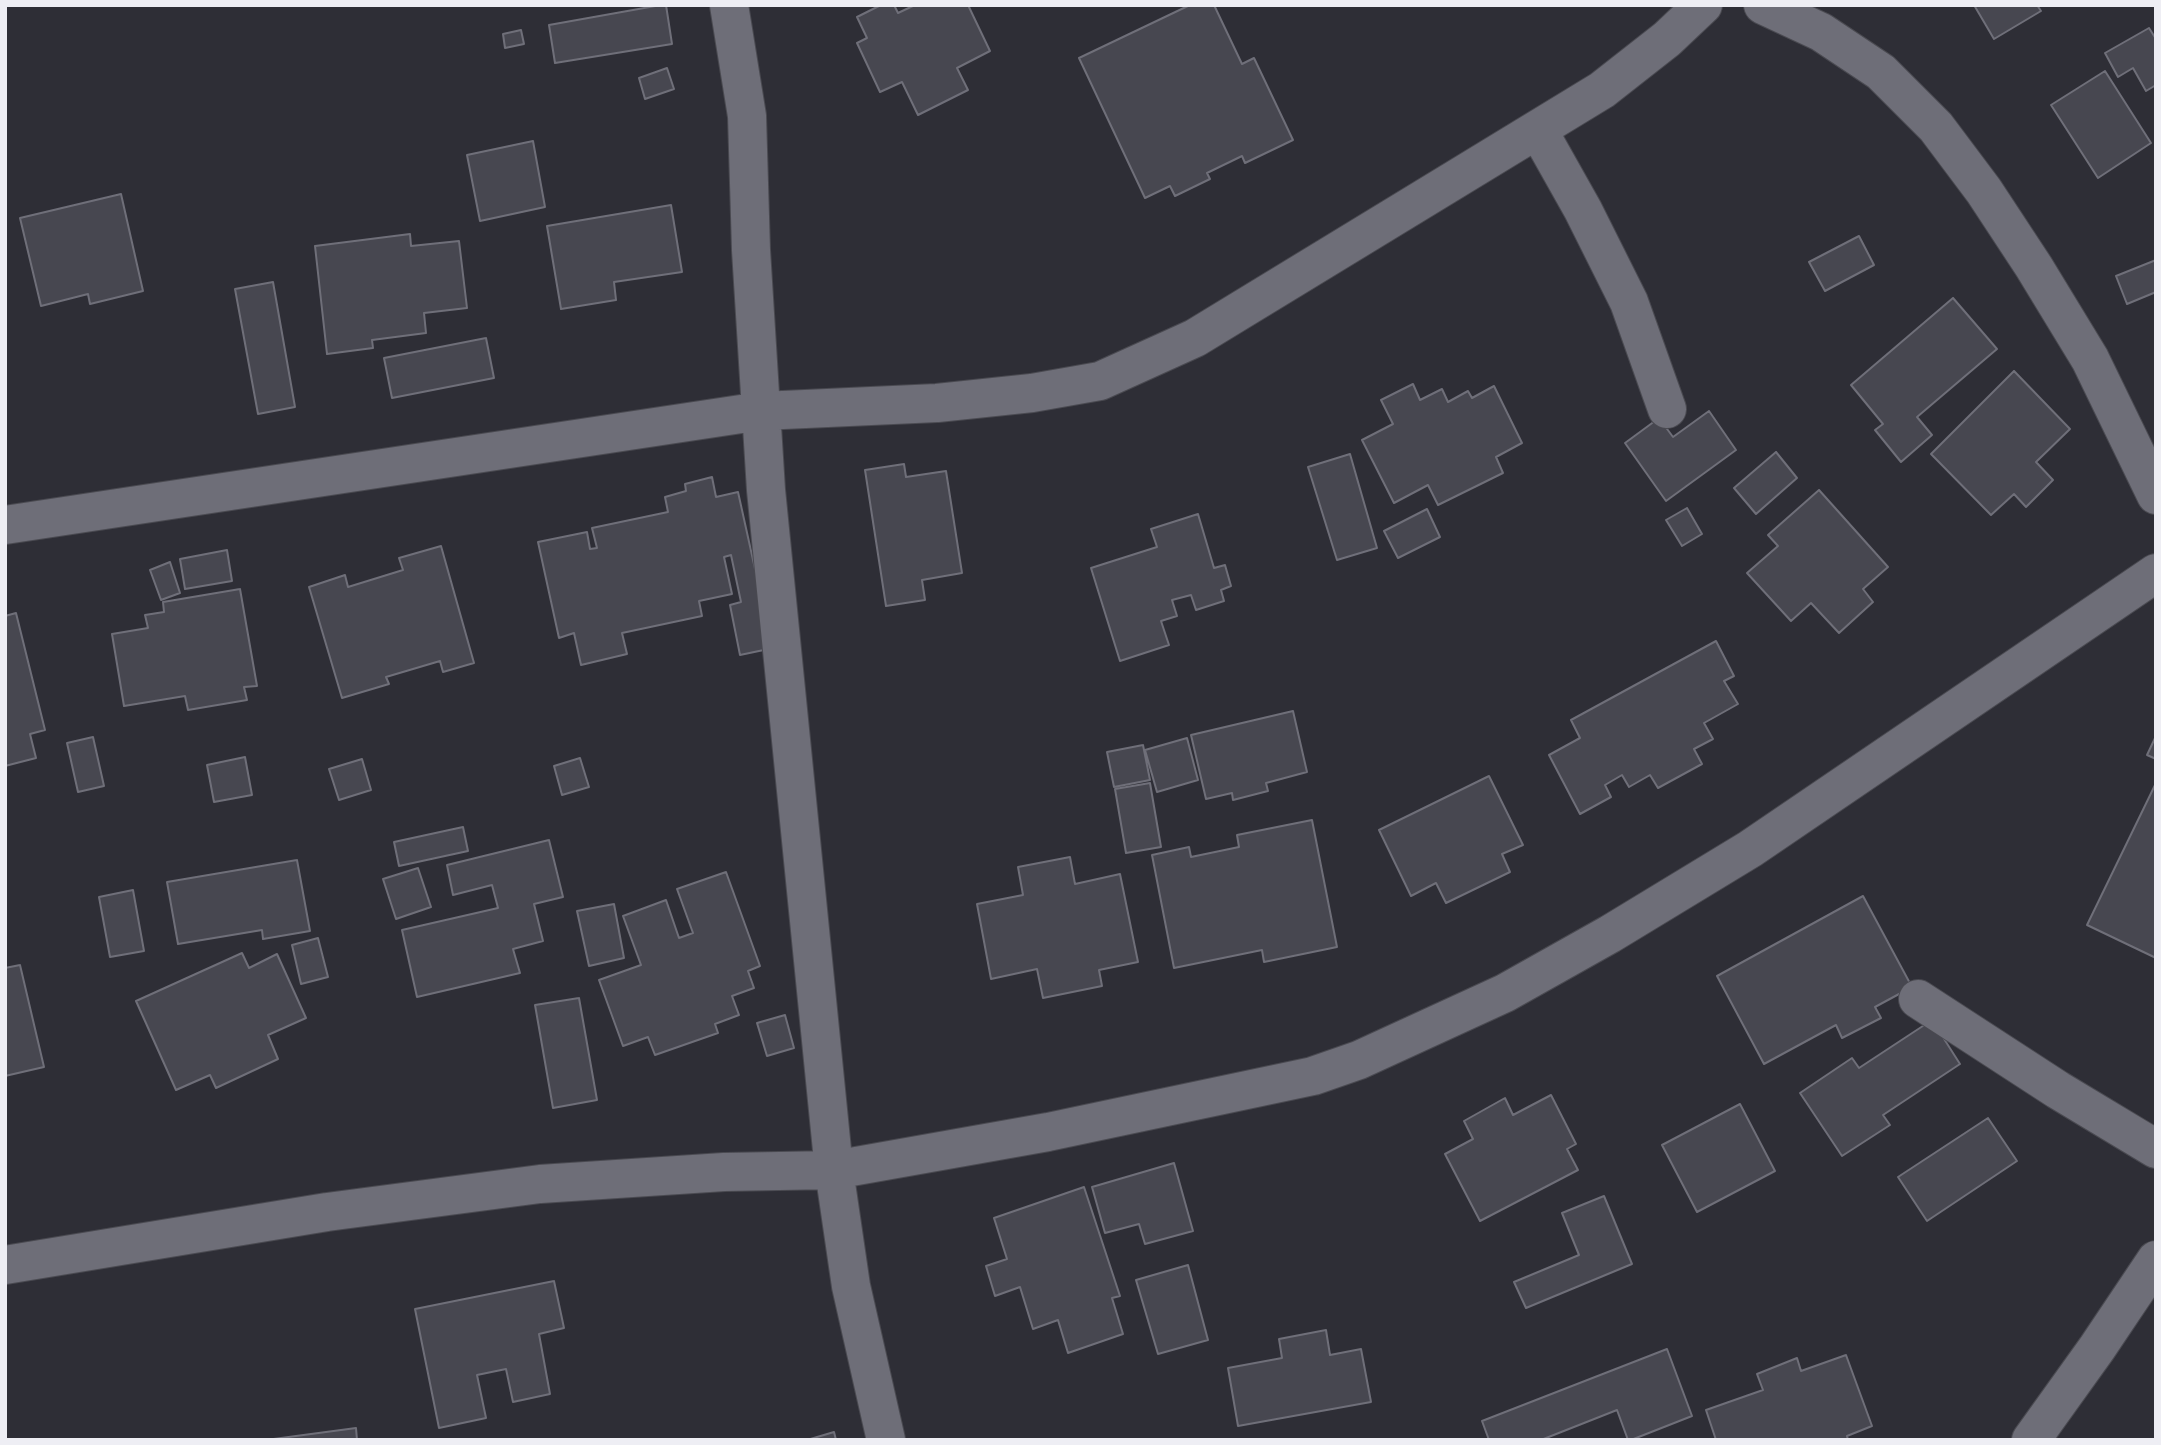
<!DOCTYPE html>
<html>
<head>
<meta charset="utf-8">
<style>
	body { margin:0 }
	#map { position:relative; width:2161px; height:1445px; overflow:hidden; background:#2e2e36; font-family:"Fira Sans",sans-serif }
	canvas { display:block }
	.frame { position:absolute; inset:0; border:7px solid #eeeef4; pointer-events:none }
</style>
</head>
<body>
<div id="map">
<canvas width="2161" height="1445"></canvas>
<div class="frame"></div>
</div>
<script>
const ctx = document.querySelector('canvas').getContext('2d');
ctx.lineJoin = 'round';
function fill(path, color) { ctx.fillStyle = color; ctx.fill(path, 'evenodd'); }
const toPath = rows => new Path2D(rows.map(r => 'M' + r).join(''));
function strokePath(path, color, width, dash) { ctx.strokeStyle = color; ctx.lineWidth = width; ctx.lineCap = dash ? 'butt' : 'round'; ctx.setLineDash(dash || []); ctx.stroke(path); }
const building = toPath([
	[661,5,666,5,672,44,555,63,549,25,661,5],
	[881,5,894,5,898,13,915,5,968,5,990,51,957,68,968,90,918,115,902,82,880,92,857,43,867,38,857,17,881,5],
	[1190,5,1214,5,1242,64,1254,58,1293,140,1245,163,1242,156,1207,173,1210,179,1175,196,1170,186,1145,198,1079,58,1190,5],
	[1974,5,2037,5,2041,11,1994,39,1974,5],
	[2149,28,2156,39,2156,85,2146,91,2133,68,2118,77,2105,53,2149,28],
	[521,30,524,44,505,48,503,34,521,30],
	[667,68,674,89,645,99,639,78,667,68],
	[2105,71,2151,143,2098,178,2051,105,2105,71],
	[533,141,545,207,480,221,467,155,533,141],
	[121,194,143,291,90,304,88,294,41,306,20,218,121,194],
	[671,205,682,272,614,282,616,300,561,309,547,226,671,205],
	[410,234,411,246,459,241,467,308,424,313,426,333,372,340,373,348,327,354,315,246,410,234],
	[1859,236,1874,265,1825,291,1809,262,1859,236],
	[2156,260,2156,292,2127,304,2116,276,2156,260],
	[273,282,295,407,258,414,235,289,273,282],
	[1953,298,1997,349,1917,417,1932,435,1901,462,1875,430,1883,424,1851,385,1953,298],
	[486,338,494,378,392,398,384,358,486,338],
	[2014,371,2070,429,2036,462,2053,480,2026,507,2014,494,1991,515,1931,454,2014,371],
	[1413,384,1420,400,1442,389,1448,402,1468,391,1472,398,1494,386,1522,443,1496,457,1503,473,1438,505,1428,485,1394,503,1362,440,1393,424,1381,400,1413,384],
	[1709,411,1736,450,1666,501,1625,443,1659,418,1673,437,1709,411],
	[1776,452,1797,478,1756,514,1734,488,1776,452],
	[1350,454,1377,548,1337,560,1308,467,1350,454],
	[904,464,906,477,946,471,962,573,922,580,925,600,886,606,865,470,904,464],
	[712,477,716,497,738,492,761,596,778,647,740,655,730,605,741,602,731,555,724,557,732,594,699,601,702,616,622,633,627,654,581,665,574,633,559,638,538,542,587,532,590,549,597,548,592,528,668,512,665,497,686,491,685,484,712,477],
	[1819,490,1888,567,1863,589,1873,602,1839,633,1811,603,1791,621,1747,573,1778,546,1768,535,1819,490],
	[1687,508,1702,534,1682,546,1666,520,1687,508],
	[1427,509,1440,537,1398,558,1384,531,1427,509],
	[1198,514,1214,568,1225,565,1231,586,1221,590,1224,601,1196,610,1191,595,1172,600,1177,616,1161,621,1169,645,1120,661,1091,568,1157,547,1151,529,1198,514],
	[441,546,474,663,443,672,440,661,386,677,389,684,342,698,309,587,345,575,348,587,403,570,399,558,441,546],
	[227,550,232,581,185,589,180,559,227,550],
	[170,562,180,593,161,600,150,570,170,562],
	[240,589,257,686,244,687,247,700,188,710,185,696,124,706,112,634,148,628,145,615,164,612,163,602,240,589],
	[16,613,45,730,30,734,36,758,5,766,5,616,16,613],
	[1716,641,1734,676,1724,681,1738,704,1704,723,1713,739,1694,749,1702,764,1658,788,1650,775,1629,787,1622,775,1605,785,1611,797,1580,814,1549,755,1580,738,1571,720,1716,641],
	[1293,711,1307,772,1266,783,1268,791,1233,800,1232,793,1206,799,1191,735,1293,711],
	[2156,736,2156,759,2147,755,2156,736],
	[93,737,104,786,78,792,67,743,93,737],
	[1187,738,1198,780,1157,792,1145,750,1187,738],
	[1143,745,1150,780,1114,787,1107,752,1143,745],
	[245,757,252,795,214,802,207,765,245,757],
	[580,758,589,787,562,795,554,766,580,758],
	[362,759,371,790,339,800,329,769,362,759],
	[1489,776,1523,845,1502,854,1510,872,1446,903,1436,883,1411,896,1379,830,1489,776],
	[1150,783,1161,847,1126,853,1115,789,1150,783],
	[2156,783,2156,958,2087,925,2156,783],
	[1312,820,1337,947,1264,962,1262,950,1174,968,1152,855,1189,847,1191,857,1239,847,1237,835,1312,820],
	[463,827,468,851,399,866,394,842,463,827],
	[549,840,563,897,534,904,543,941,513,949,520,973,417,997,402,930,498,908,492,885,453,895,447,865,549,840],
	[1070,857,1075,884,1120,874,1138,962,1099,970,1102,986,1043,998,1037,969,991,979,977,904,1023,895,1018,867,1070,857],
	[297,860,310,931,263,939,262,930,178,944,167,882,297,860],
	[418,868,431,907,396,919,383,879,418,868],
	[726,872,760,966,748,971,754,988,732,996,739,1015,715,1024,718,1033,655,1055,648,1037,623,1046,599,980,641,965,623,916,666,900,679,938,693,933,677,889,726,872],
	[133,890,144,951,110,957,99,897,133,890],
	[1863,896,1912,987,1875,1007,1881,1018,1842,1038,1836,1025,1764,1064,1717,976,1863,896],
	[614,904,624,958,589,966,577,911,614,904],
	[318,938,328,977,301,984,292,945,318,938],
	[242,953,249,968,277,954,306,1018,268,1035,278,1059,216,1088,210,1075,176,1090,136,1001,242,953],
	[20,965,44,1067,5,1076,5,968,20,965],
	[579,998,597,1100,553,1108,535,1005,579,998],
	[785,1015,794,1048,767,1056,757,1023,785,1015],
	[1932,1020,1960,1064,1883,1115,1890,1125,1842,1156,1800,1093,1852,1058,1859,1068,1932,1020],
	[1551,1095,1576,1144,1567,1149,1578,1170,1480,1221,1445,1154,1473,1139,1464,1121,1505,1098,1513,1115,1551,1095],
	[1740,1104,1775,1171,1697,1212,1662,1145,1740,1104],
	[1988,1118,2017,1161,1927,1221,1898,1177,1988,1118],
	[1174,1163,1193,1231,1145,1244,1139,1224,1105,1233,1092,1187,1174,1163],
	[1084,1187,1120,1296,1112,1298,1123,1334,1068,1353,1058,1320,1033,1329,1020,1287,995,1296,986,1266,1007,1259,994,1218,1084,1187],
	[1604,1196,1632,1264,1526,1308,1514,1282,1579,1255,1562,1213,1604,1196],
	[1188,1265,1208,1340,1158,1354,1136,1280,1188,1265],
	[554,1281,564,1328,539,1334,550,1394,513,1402,506,1369,477,1375,486,1418,439,1428,415,1309,554,1281],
	[1326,1330,1330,1355,1361,1349,1371,1402,1238,1426,1228,1368,1282,1358,1279,1339,1326,1330],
	[1667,1349,1692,1416,1631,1440,1628,1440,1617,1410,1541,1440,1489,1440,1482,1421,1667,1349],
	[1846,1355,1872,1426,1847,1436,1848,1440,1716,1440,1706,1410,1763,1390,1757,1374,1797,1358,1801,1371,1846,1355],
	[356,1428,357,1440,266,1440,356,1428],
	[834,1432,836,1440,807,1440,834,1432]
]);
const street = toPath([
	[729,5,747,116,751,250,766,490,834,1170,851,1286,886,1440],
	[1763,5,1821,32,1881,72,1936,127,1984,191,2034,267,2090,359,2156,495],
	[1538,130,1583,210,1629,302,1667,409],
	[5,525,761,411,937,403,1032,393,1100,381,1195,338,1602,90,1667,39,1703,5],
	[1918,999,2058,1090,2156,1149],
	[5,1265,327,1212,540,1184,724,1172,834,1170,1048,1132,1313,1076,1359,1060,1505,993,1610,934,1750,849,2156,573],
	[2031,1440,2097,1348,2156,1260]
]);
fill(building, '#474750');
strokePath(building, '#6f6f79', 2);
strokePath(street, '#4a4a51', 40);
strokePath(street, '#6e6e78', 38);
</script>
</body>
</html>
